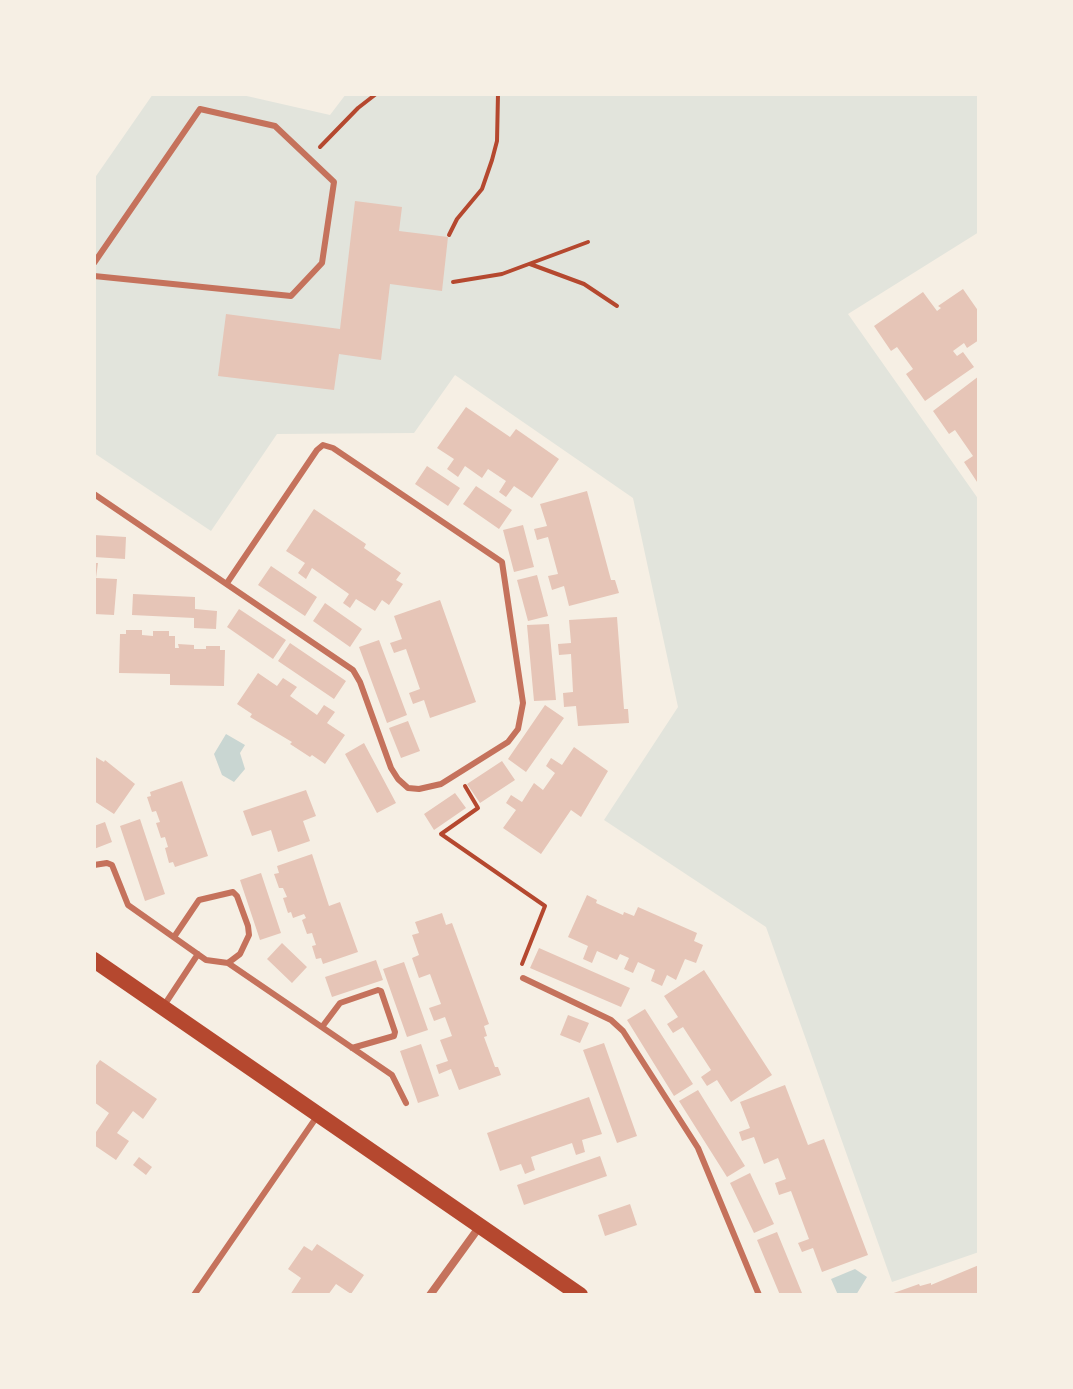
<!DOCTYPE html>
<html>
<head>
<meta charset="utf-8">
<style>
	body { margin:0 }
	#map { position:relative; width:1073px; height:1389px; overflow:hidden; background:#f6efe4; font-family:"Golos Text",sans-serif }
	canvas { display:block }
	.frame { position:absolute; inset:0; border:96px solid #f6efe4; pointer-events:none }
</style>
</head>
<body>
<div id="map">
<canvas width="1073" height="1389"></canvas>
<div class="frame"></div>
</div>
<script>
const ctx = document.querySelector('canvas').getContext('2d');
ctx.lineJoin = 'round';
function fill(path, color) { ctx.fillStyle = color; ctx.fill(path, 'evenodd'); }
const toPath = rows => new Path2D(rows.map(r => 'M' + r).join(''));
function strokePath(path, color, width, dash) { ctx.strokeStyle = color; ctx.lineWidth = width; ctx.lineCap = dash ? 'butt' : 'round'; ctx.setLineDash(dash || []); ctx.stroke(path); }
const green = toPath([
	[153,94,238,94,330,115,346,94,979,94,979,232,848,314,979,500,979,1252,892,1282,766,927,604,820,678,707,633,498,455,375,414,433,277,434,211,531,94,453,94,179]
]);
const water = toPath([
	[226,734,245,745,240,753,245,769,234,782,222,775,214,754],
	[855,1269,867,1277,856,1295,838,1295,831,1279]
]);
const building = toPath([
	[355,201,402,207,399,231,448,237,442,291,390,284,381,360,339,354,334,390,218,376,226,314,340,329],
	[963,289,979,312,979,340,967,348,964,343,953,351,957,356,963,352,974,367,925,401,906,374,913,369,897,347,891,351,874,326,923,292,937,311,941,308,938,306],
	[979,376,979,485,964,462,973,456,955,430,949,434,933,411],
	[466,407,510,437,516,429,559,459,532,498,514,486,506,497,499,492,506,481,488,469,482,478,465,466,458,477,447,469,454,459,437,448],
	[427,466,460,488,448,506,415,484],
	[476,486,512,510,499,529,463,504],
	[587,491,611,580,615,580,619,593,569,606,564,586,552,590,548,576,558,574,548,537,537,540,534,529,547,526,540,504],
	[314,509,366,544,364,548,401,573,396,580,403,584,389,605,382,600,375,611,356,599,350,608,343,603,349,594,312,568,306,579,298,573,305,563,286,551],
	[523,525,534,567,514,572,503,530],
	[94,535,126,537,125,559,94,557],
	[94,563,98,563,96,578,117,579,114,615,94,614],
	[271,566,317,597,305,616,258,585],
	[537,575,548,616,528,621,517,580],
	[133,594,195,597,195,609,217,611,216,629,194,628,194,618,132,615],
	[440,600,476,702,430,718,424,700,413,704,409,693,420,689,406,649,394,653,390,643,402,639,394,616],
	[325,603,362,629,350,647,313,621],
	[239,609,286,640,273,659,227,627],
	[617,617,624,709,628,709,629,723,578,726,576,706,564,707,563,693,573,692,571,654,559,655,558,644,571,643,569,620],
	[549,624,556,700,534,701,527,625],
	[126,630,142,630,142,635,153,636,153,631,169,631,169,636,175,636,175,648,179,648,178,644,194,645,194,649,206,649,206,646,220,646,220,650,225,650,224,686,170,685,170,674,119,673,120,634,126,634],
	[379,640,407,715,387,723,359,647],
	[290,643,346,681,334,699,278,661],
	[258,673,277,686,283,678,297,687,290,696,317,715,324,705,335,712,327,723,345,735,325,764,312,755,310,757,290,744,292,742,250,717,252,714,237,704],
	[545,705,564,718,526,772,508,759],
	[408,721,420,751,401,758,389,728],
	[364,743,396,803,377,813,345,754],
	[574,747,608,771,581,817,571,810,541,854,503,828,516,810,506,803,511,795,522,802,534,783,543,790,555,773,546,766,551,758,562,765],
	[94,756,104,762,105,760,135,784,114,814,94,801],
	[502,761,515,780,480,803,467,784],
	[182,781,208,856,175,867,173,862,169,863,165,848,168,847,165,837,161,838,156,823,160,822,156,811,152,812,147,797,151,796,150,792],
	[306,790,316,816,303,821,310,841,278,852,271,830,252,836,243,811],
	[455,793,466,808,434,830,424,814],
	[140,819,165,894,145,901,120,826],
	[105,822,112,842,94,849,94,826],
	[312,854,329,906,340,902,358,952,323,964,321,958,316,959,312,946,316,945,312,933,307,934,302,920,306,918,304,914,293,918,291,912,288,913,283,898,287,897,283,888,279,888,274,874,279,873,277,866],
	[261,873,281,933,260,940,240,880],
	[587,895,597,900,596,903,623,915,624,912,634,916,638,907,697,933,694,941,703,945,696,963,685,959,676,980,667,975,662,986,651,981,655,970,638,962,633,973,624,969,629,958,620,954,617,960,597,951,592,963,583,959,588,946,568,937],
	[442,913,446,925,452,923,489,1024,484,1026,487,1036,484,1037,495,1067,498,1067,501,1075,459,1090,451,1069,439,1074,436,1065,448,1061,440,1040,452,1036,445,1017,434,1021,429,1008,441,1004,430,974,419,978,412,958,419,955,412,935,419,933,415,922],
	[282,943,307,967,292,983,267,959],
	[539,948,630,988,621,1007,530,968],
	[376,960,383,980,332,997,325,977],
	[404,962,428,1030,407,1037,383,969],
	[704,970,772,1075,731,1102,717,1080,707,1086,701,1077,711,1070,683,1027,673,1033,667,1024,678,1017,664,996],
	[645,1009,693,1084,674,1096,627,1020],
	[568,1015,589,1023,580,1043,560,1035],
	[604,1043,637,1136,617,1143,583,1050],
	[421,1044,439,1096,418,1103,400,1051],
	[100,1060,157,1099,143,1119,133,1111,117,1133,129,1141,116,1160,94,1145,94,1135,109,1113,94,1102,94,1068],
	[785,1085,808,1145,824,1139,868,1255,822,1272,813,1248,802,1252,798,1243,809,1239,791,1191,779,1195,775,1183,786,1179,778,1158,764,1164,754,1137,742,1141,739,1132,750,1128,740,1102],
	[698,1090,745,1166,727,1177,679,1101],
	[589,1097,602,1134,582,1140,585,1152,576,1155,572,1143,531,1157,535,1170,525,1174,521,1164,500,1171,487,1133],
	[600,1156,607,1176,524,1205,517,1185],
	[139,1157,152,1167,146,1175,133,1165],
	[750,1173,774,1224,754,1233,730,1183],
	[630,1204,637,1225,605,1236,598,1215],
	[777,1232,802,1293,797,1295,780,1295,757,1240],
	[317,1244,364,1275,351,1294,336,1284,328,1295,290,1295,301,1278,288,1269,304,1246,312,1251],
	[979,1265,979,1295,888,1295,919,1284,920,1286,931,1283,931,1285]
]);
const path = toPath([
	[320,147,358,108,376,94],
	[449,235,457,219,482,189,492,160,497,141,498,94],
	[530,264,584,284,617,306],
	[453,282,502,274,588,242],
	[465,786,478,808,441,834,545,906,522,964]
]);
const service = toPath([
	[94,263,200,109,275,126,334,182,322,263,291,296,94,276],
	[94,494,353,670,360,682,391,768,398,779,408,788,419,789,441,784,508,742,518,729,523,703,502,562,333,448,323,445,317,450,227,583],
	[94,865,107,863,112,865,128,905,206,960,228,963,392,1075,406,1103],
	[174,937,199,900,233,892,237,896,248,926,249,935,240,954,228,963],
	[523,978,611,1020,623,1031,698,1148,759,1295],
	[163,1007,198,954],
	[322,1027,340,1003,378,990,381,991,395,1032,394,1036,352,1048],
	[194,1295,318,1115]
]);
const minor = toPath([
	[430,1295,480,1226]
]);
const secondary = toPath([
	[94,960,580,1295]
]);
fill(green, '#e2e4dc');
fill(water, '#c9d6d2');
fill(building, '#e6c5b7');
strokePath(path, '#b5482f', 4);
strokePath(service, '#c5725c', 6);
strokePath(minor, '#c5725c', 8);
strokePath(secondary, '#b5482f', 16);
</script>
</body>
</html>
